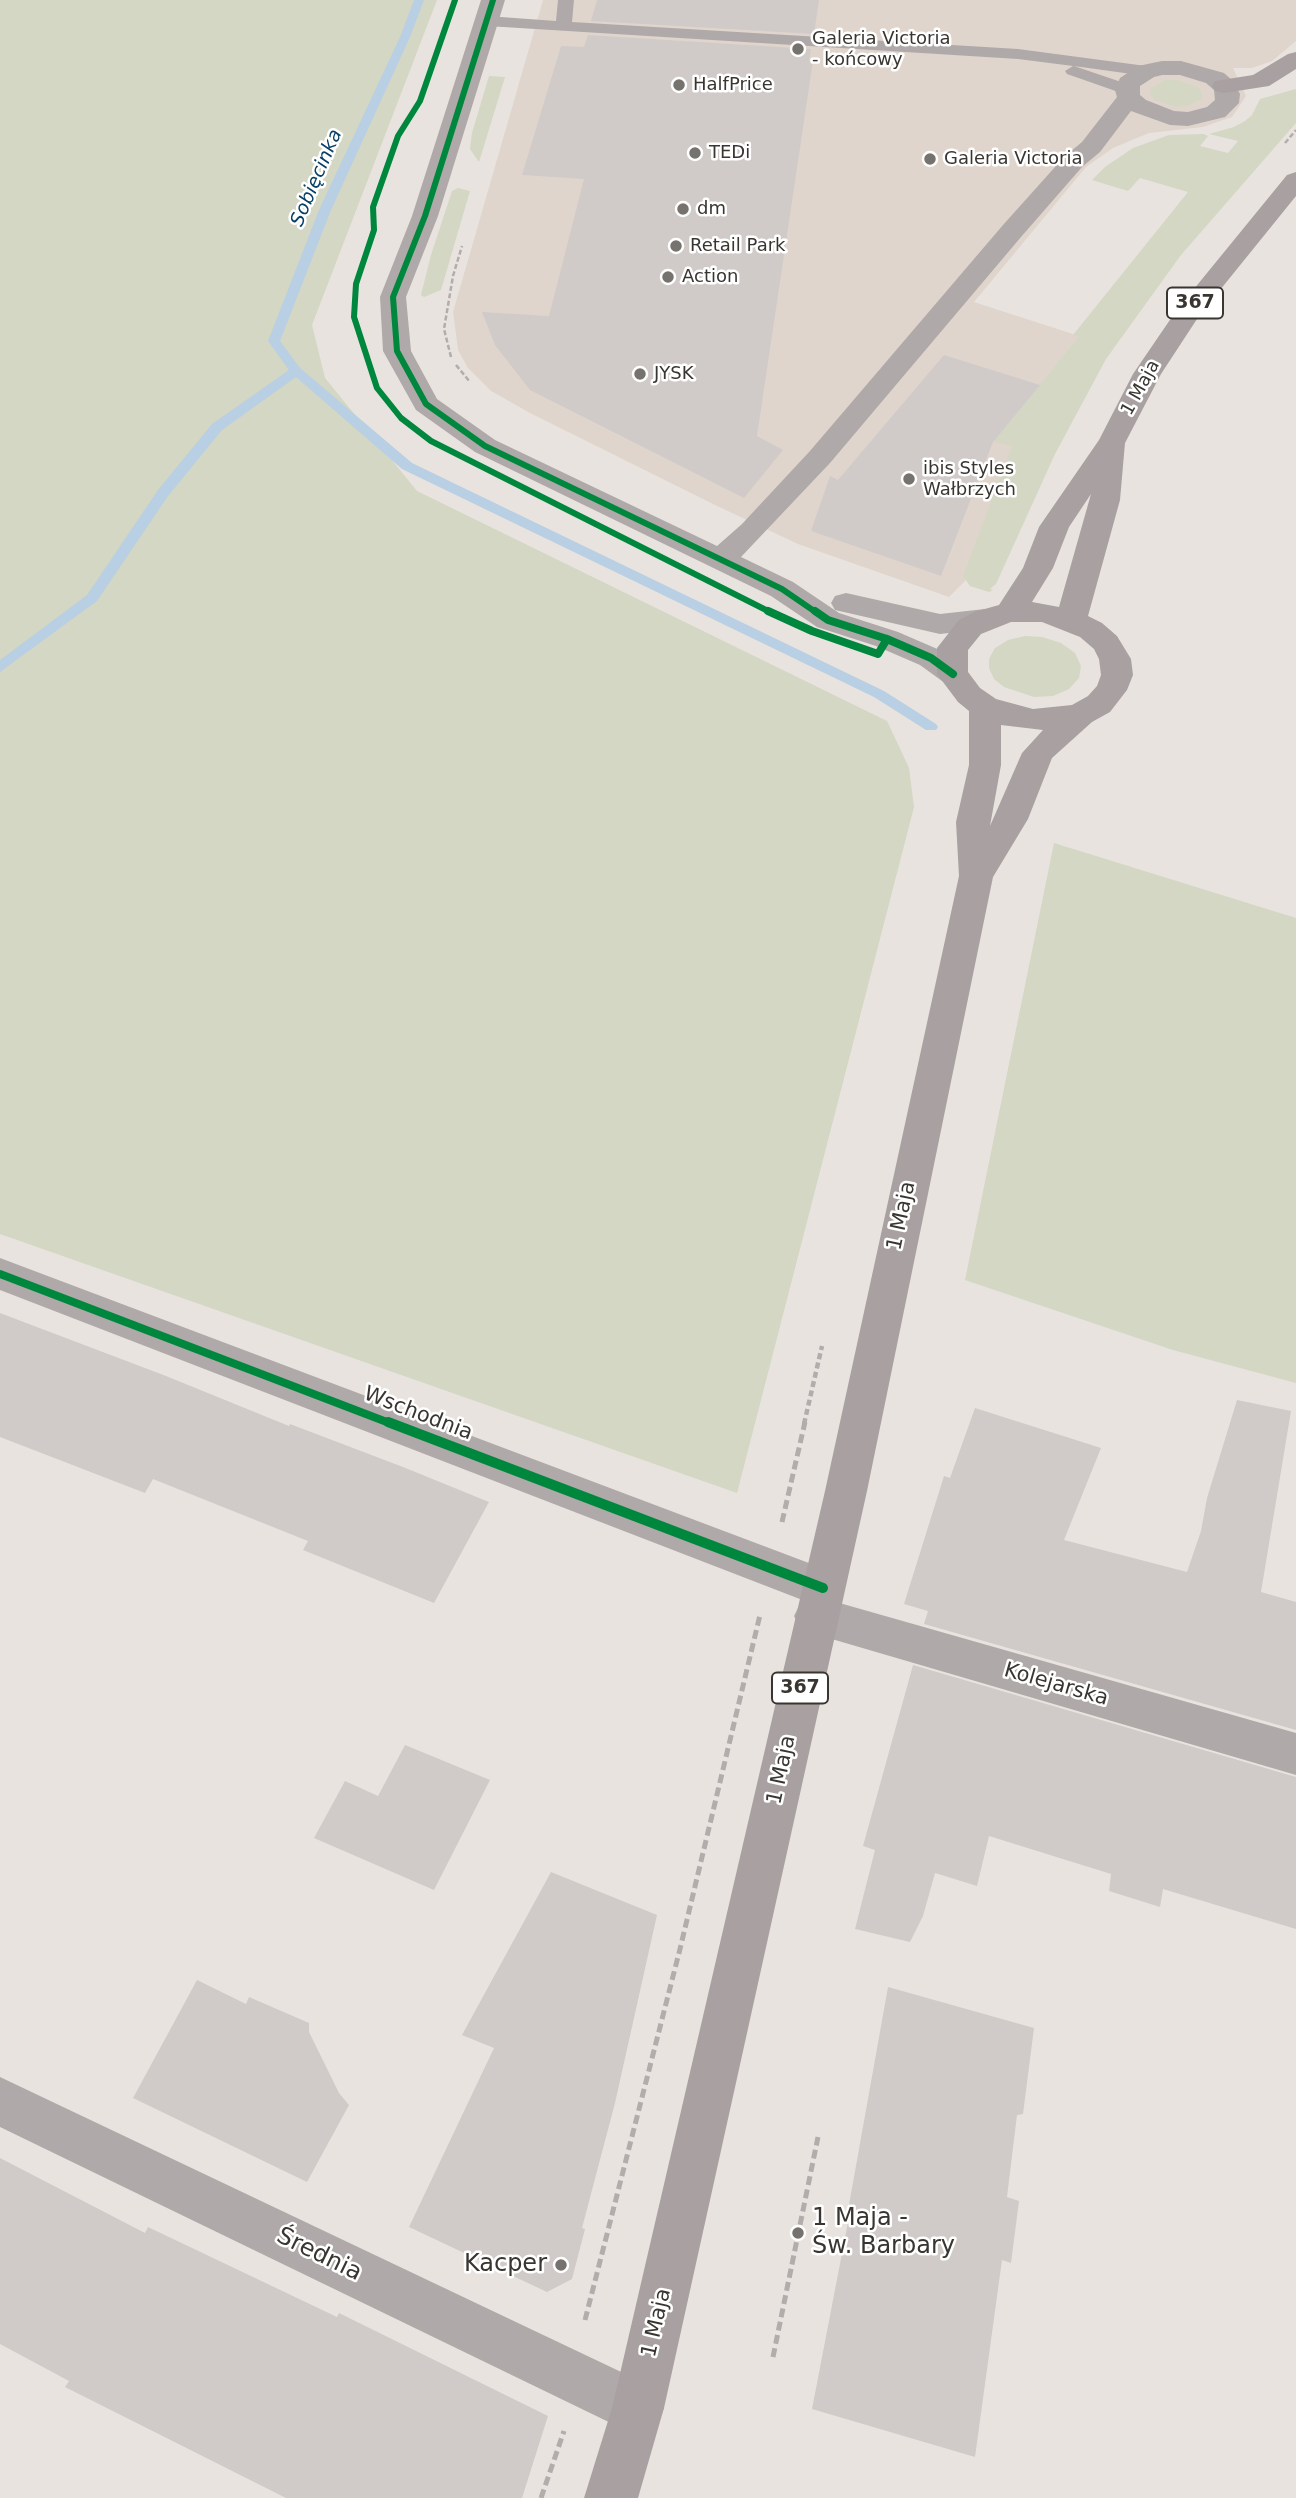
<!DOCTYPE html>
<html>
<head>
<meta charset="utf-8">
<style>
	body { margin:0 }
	canvas { display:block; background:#e8e3de }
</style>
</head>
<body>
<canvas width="1296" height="2498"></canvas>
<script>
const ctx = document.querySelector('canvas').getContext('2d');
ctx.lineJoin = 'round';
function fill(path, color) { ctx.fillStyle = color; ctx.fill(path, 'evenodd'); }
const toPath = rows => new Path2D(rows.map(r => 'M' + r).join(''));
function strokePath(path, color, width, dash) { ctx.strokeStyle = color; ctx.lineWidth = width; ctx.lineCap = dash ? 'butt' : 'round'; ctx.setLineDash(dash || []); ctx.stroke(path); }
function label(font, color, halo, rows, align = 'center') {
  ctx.font = font + ' "DejaVu Sans",sans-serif'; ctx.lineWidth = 5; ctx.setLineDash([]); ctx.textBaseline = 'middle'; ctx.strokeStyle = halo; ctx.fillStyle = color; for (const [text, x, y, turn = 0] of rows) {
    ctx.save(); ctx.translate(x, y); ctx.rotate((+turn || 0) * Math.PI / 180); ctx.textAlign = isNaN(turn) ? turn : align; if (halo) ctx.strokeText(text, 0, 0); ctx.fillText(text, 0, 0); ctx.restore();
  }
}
const built = toPath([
	[543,0,1296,0,1296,41,1272,61,1252,68,1233,68,1246,96,1232,117,1203,127,1149,133,1113,148,1086,167,974,302,1079,336,1044,379,965,581,949,597,798,544,715,505,530,413,491,391,468,368,458,350,453,312]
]);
const green = toPath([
	[0,0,437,0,312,325,325,378,417,491,887,721,909,768,914,807,737,1493,0,1234],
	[489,76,505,77,479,162,470,149,472,133],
	[1165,80,1177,80,1198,87,1202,93,1202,99,1187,106,1175,107,1155,100,1150,94,1151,88],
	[1296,89,1296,123,1181,255,1106,359,1055,454,996,584,990,589,993,590,989,592,970,586,963,576,1012,446,993,442,1078,337,1073,335,1188,192,1140,178,1128,191,1092,180,1105,167,1133,148,1169,135,1203,134,1208,136,1200,146,1228,153,1238,141,1209,134,1234,127,1245,121,1252,115,1260,99],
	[458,188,470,191,441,290,424,297,421,295,431,255,452,191],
	[1025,636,1042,637,1061,643,1075,653,1081,666,1079,678,1069,689,1053,696,1034,697,1004,687,994,679,989,668,989,659,995,648,1008,640],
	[1054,843,1296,918,1296,1383,1173,1350,965,1280]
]);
const stream = toPath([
	[414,0,424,0,410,37,331,210,280,341,300,368,412,463,884,691,936,724,938,727,936,730,926,730,874,697,402,469,296,377,222,430,168,496,97,601,0,672,0,660,87,595,158,490,212,424,289,370,268,341,319,210,400,37,414,0]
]);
const building = toPath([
	[597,0,819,0,814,34,591,21],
	[588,35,811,49,809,61,813,61,757,436,783,450,744,498,530,390,495,345,482,312,549,316,584,179,522,175,561,46,584,47],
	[944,355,1040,385,993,442,941,576,811,531,830,476,838,480],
	[0,1313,166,1376,289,1426,290,1424,403,1467,489,1502,434,1603,303,1550,308,1541,153,1479,145,1493,0,1437],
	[1237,1400,1291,1411,1261,1592,1296,1602,1296,1730,924,1624,928,1611,904,1604,944,1476,950,1478,975,1408,1101,1448,1064,1540,1187,1572,1201,1531,1207,1498],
	[913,1665,1296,1777,1296,1929,1163,1889,1160,1907,1109,1891,1111,1874,989,1836,977,1886,935,1873,923,1916,910,1942,855,1929,875,1850,863,1846],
	[405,1745,490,1780,434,1890,314,1838,345,1781,378,1796],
	[551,1872,657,1915,615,2103,582,2228,585,2229,572,2279,547,2292,409,2227,494,2048,462,2035],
	[197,1980,246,2004,249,1997,309,2023,309,2032,339,2093,349,2105,307,2182,133,2098],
	[888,1987,1034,2028,1023,2114,1017,2115,1007,2197,1019,2201,1011,2263,1002,2260,975,2457,812,2409,849,2217,847,2216],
	[0,2158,145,2233,148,2227,337,2317,339,2313,548,2416,522,2498,286,2498,65,2387,69,2381,0,2344]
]);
const pathFar2 = toPath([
	[1285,143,1296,130],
	[451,357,444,329,453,276,462,246],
	[456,365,470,382]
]);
const pathFar1 = toPath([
	[804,1424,822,1346]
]);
const path = toPath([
	[782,1522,805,1422],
	[585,2320,680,1949,760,1615],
	[773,2357,818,2137],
	[541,2498,564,2431]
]);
const service = toPath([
	[558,0,574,0,572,22,1018,49,1146,66,1154,71,1146,76,1074,66,1133,86,1135,90,1133,94,1127,95,1067,74,1065,71,1073,66,1018,59,487,26,479,21,487,16,556,21,558,0]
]);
const minor = toPath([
	[481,0,505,0,438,216,406,297,411,351,437,399,495,440,717,546,742,524,810,451,1003,225,1064,157,1082,142,1117,97,1115,90,1120,78,1138,66,1162,61,1181,61,1224,73,1233,81,1240,94,1239,103,1225,117,1188,126,1170,125,1131,111,1100,152,1082,167,1021,237,830,463,741,557,793,582,839,613,898,632,942,651,964,667,969,674,964,681,953,684,942,681,920,665,876,646,817,627,771,596,475,452,416,410,383,351,380,297,412,216,481,0],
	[1162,75,1180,75,1206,83,1214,90,1215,100,1207,107,1188,112,1174,111,1146,100,1140,95,1140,86,1154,77,1162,75],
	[846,593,940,614,985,609,996,612,1000,619,996,626,985,629,940,634,835,610,831,603,835,596,846,593],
	[0,1258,838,1574,844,1588,836,1602,1296,1733,1296,1775,801,1630,794,1616,801,1602,805,1601,0,1290,0,1258],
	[0,2077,657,2389,664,2408,657,2427,638,2434,619,2427,0,2127,0,2077]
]);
const primary = toPath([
	[1296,52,1296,69,1269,86,1224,93,1215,91,1212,86,1215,81,1253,75,1288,54,1296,52],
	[1296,172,1296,196,1199,316,1161,374,1125,443,1120,500,1088,616,1102,623,1117,636,1131,659,1133,675,1127,690,1110,712,1092,722,1052,758,1028,819,993,877,867,1491,664,2408,638,2498,584,2498,612,2408,825,1491,959,876,956,822,969,765,969,711,958,702,937,674,937,648,959,620,974,612,999,605,1023,568,1039,527,1099,440,1133,374,1176,311,1287,175,1296,172],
	[1091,494,1059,607,1032,602,1053,568,1069,527,1091,494],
	[1011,622,1042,622,1080,637,1094,649,1099,659,1101,675,1097,686,1088,696,1072,705,1033,709,996,699,980,688,968,672,968,650,981,634,1011,622],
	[1001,725,1043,730,1022,753,990,826,1001,765,1001,725]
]);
const cyclewayFar2 = toPath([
	[455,0,420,101,398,136,373,207,374,230,356,284,354,317,377,388,401,418,431,441,772,613],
	[493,0,425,216,393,297,397,351,426,404,485,446,782,589,817,613]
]);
const cyclewayFar1 = toPath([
	[768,611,812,631,878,654,887,639],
	[815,611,828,620,887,639,931,658,953,674],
	[0,1274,392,1424]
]);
const cycleway = toPath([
	[388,1422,823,1588]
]);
const markers = [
	[798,49,7,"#76736e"],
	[679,85,7,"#76736e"],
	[695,153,7,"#76736e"],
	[930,159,7,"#76736e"],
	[683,209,7,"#76736e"],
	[676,246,7,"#76736e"],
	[668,277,7,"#76736e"],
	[640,374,7,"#76736e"],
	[909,479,7,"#76736e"],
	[798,2233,7,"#76736e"],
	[561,2265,7,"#76736e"]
];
const farPoinames = [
	["Galeria Victoria",812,39],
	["- końcowy",812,60],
	["HalfPrice",693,85],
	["TEDi",709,153],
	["Galeria Victoria",944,159],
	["dm",697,209],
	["Retail Park",690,246],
	["Action",682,277],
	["JYSK",654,374],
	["ibis Styles",923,469],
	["Wałbrzych",923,490]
];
const farStreetnames = [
	["1 Maja",1141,388,-61]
];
const farWaternames = [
	["Sobięcinka",317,178,-67]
];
const shields = [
	[1195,303,56],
	[800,1688,56]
];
const shieldNames = [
	["367",1195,303],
	["367",800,1688]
];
const streetNames = [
	["1 Maja",902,1216,-78],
	["Wschodnia",418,1414,21],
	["Kolejarska",1056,1685,16],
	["1 Maja",782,1770,-78],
	["1 Maja",657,2323,-77]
];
const nearPoinames = [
	["1 Maja -",812,2219],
	["Św. Barbary",812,2247],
	["Kacper",547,2265,"right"]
];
const nearStreetnames = [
	["Średnia",319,2255,26]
];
fill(built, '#e0d5cc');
fill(green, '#d4d7c3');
fill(stream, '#b9cfe3');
fill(building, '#d0cbc8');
strokePath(pathFar2, '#b2adac', 2.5, [5, 2.5]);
strokePath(pathFar1, '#b2adac', 4.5, [6, 3.5]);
strokePath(path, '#b2adac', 5, [9, 4.5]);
fill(service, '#b0a9a9');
fill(minor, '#b0a9a9');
fill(primary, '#a9a1a1');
strokePath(cyclewayFar2, '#00873e', 6);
strokePath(cyclewayFar1, '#00873e', 8);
strokePath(cycleway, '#00873e', 10);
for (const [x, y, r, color] of markers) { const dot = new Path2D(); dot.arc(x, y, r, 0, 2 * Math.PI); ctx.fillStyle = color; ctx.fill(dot); strokePath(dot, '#fff', 2.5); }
label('18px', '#393632', '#fff', farPoinames, 'left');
label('18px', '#393632', '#fff', farStreetnames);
label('italic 19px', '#094067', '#fff', farWaternames);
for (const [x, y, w] of shields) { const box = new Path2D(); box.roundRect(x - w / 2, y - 15.5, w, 31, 5); ctx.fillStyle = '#fff'; ctx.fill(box); strokePath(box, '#393632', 2); }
label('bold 19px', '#393632', null, shieldNames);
label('21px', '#393632', '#fff', streetNames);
label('24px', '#393632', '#fff', nearPoinames, 'left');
label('24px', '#393632', '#fff', nearStreetnames);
</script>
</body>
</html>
